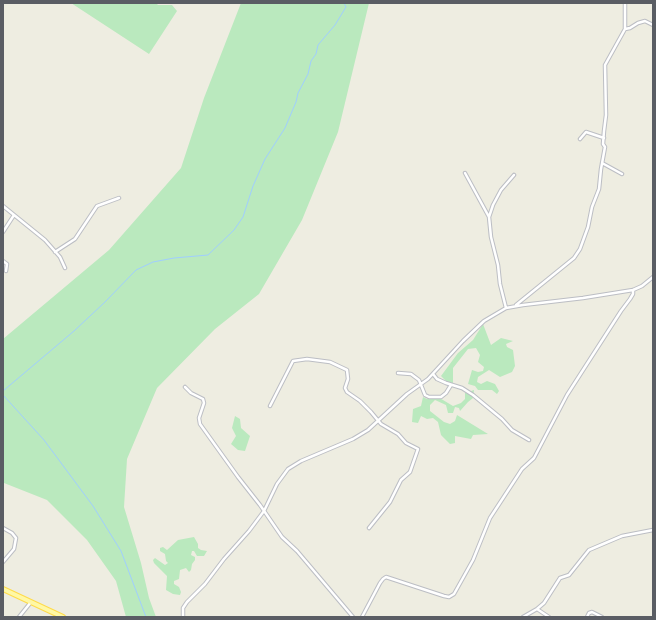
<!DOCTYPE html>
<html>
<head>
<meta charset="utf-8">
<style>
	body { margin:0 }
	#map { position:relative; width:656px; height:620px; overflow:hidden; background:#eeede1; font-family:"Asap Condensed",sans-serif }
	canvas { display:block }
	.frame { position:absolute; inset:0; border:4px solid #5a5d64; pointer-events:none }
</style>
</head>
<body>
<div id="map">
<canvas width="656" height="620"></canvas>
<div class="frame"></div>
</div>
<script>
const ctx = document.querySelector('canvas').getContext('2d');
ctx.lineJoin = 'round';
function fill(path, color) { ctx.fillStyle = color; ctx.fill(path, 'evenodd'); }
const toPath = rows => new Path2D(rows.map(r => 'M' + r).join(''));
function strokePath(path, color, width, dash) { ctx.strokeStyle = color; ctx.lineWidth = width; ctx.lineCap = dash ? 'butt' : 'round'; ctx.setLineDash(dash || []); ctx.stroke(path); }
const green = toPath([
	[71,3,156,3,158,5,172,5,177,11,149,54],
	[241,3,369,3,338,132,302,220,259,294,215,329,157,388,127,459,124,507,141,563,149,598,156,617,126,617,116,581,87,540,47,500,4,483,3,339,109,250,181,168,204,98],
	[483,324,491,345,501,338,513,341,506,344,507,347,513,350,515,366,512,372,500,377,489,370,478,377,477,382,481,384,487,381,495,384,499,391,497,394,492,390,478,390,475,386,468,384,472,370,478,372,483,371,484,367,478,362,480,355,476,348,468,349,453,368,453,385,446,381,441,376,458,353,473,340],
	[474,390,473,398,468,402,460,411,459,408,455,407,453,413,448,413,446,405,435,400,430,405,430,411,444,422,450,424,455,421,457,415,488,434,473,435,471,439,455,436,455,443,450,444,441,435,438,422,433,418,427,419,421,416,418,423,412,422,413,409,421,406,423,397,427,399,438,397,453,406,461,403,465,399,465,393],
	[235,416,240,419,241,428,250,436,245,451,238,450,231,444,236,436,232,428],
	[194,537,198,544,198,548,201,550,207,551,204,556,197,556,194,551,192,551,191,555,195,557,195,560,192,564,191,570,189,572,186,568,180,570,179,579,174,581,174,584,179,587,181,592,180,595,173,594,166,590,167,576,154,563,153,560,155,558,165,565,168,563,166,561,165,554,160,551,160,548,163,547,167,550,178,540]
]);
const stream = toPath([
	[3,391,74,331,105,302,136,270,153,262,174,258,208,255,234,230,243,217,253,186,265,159,285,128,296,102,298,93,308,74,311,61,316,54,318,45,335,25,346,7,344,3],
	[3,395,44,440,93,506,121,551,146,617]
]);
const minor = toPath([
	[625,29,630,28,638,23,645,21,653,25],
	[580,139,586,132,604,138],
	[602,163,622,174],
	[465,173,489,217],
	[3,206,45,240,60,257,65,268],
	[3,232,14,215],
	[55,252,75,239,97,206,119,198],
	[3,261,7,264,6,271],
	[516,305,574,258,580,249,588,227,592,207,599,189,601,169,605,147,603,144,604,131,606,115,605,65,625,29,625,3],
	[506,308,500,284,498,265,491,237,489,217,493,205,501,190,514,175],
	[398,373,411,374,419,380,425,395,429,397,441,397,446,393,451,385],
	[433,374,437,379,446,383,462,388,473,395,502,419,512,430,529,440],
	[185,387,191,393,203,399,204,403,199,418,200,424,238,477,260,505,282,537,297,551,353,617],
	[270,406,293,361,307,359,330,362,347,370,348,379,345,388,347,392,360,401,371,412,381,424,398,434,406,443,418,449,410,472,401,480,390,502,369,528],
	[3,528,12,533,16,538,14,549,3,562],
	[537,609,549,617],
	[19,617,31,602],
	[183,617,183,608,187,602,205,584,224,559,249,531,264,511,277,484,288,469,301,461,353,439,368,430,407,394,428,379,463,341,484,321,506,308,523,305,583,298,633,290,642,286,653,277],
	[362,617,380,583,383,579,386,577,444,596,449,597,454,594,473,560,490,518,522,469,534,458,567,395,621,311,630,299,633,294,633,290],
	[523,617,537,609,544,603,560,578,569,575,589,550,622,536,653,530],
	[587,617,589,613,592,612,602,617]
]);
const primary = toPath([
	[3,589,63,617]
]);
fill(green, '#bae9be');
strokePath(stream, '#a0ceff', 1);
strokePath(minor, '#bcbec4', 4.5);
strokePath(primary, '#ffdb49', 6);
strokePath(minor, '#fff', 2.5);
strokePath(primary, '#fff8a5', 4);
</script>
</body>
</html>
